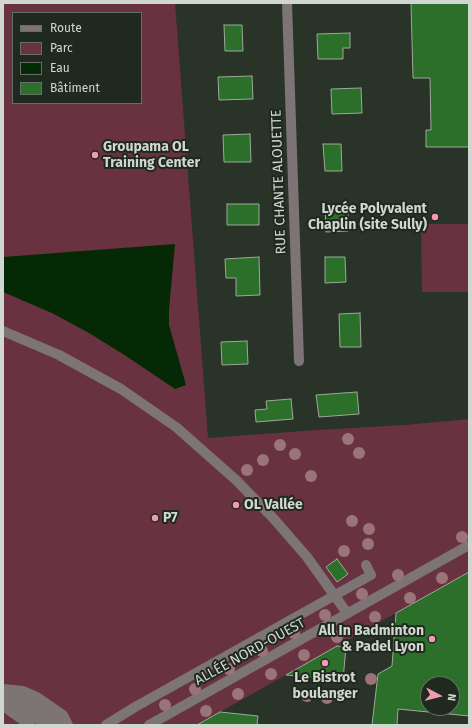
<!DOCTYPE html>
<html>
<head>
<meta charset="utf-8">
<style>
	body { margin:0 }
	#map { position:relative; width:472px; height:728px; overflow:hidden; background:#293328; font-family:"Fira Sans",sans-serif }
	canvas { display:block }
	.frame { position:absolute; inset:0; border:4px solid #d0d7d0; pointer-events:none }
	.legend { position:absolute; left:12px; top:12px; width:130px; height:92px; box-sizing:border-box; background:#1f291e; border:1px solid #666f65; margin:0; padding:5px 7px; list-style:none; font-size:12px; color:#d0d7d0 }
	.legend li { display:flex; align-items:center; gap:8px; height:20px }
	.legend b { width:20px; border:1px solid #666f65 }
	.north { position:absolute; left:420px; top:676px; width:40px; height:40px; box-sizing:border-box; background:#1f291e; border:1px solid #666f65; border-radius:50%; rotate:97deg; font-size:11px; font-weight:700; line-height:16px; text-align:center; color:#d0d7d0 }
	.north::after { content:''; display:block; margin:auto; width:14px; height:18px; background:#f29aae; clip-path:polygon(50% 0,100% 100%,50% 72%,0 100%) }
</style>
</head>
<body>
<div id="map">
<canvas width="472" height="728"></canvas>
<div class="frame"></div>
<ul class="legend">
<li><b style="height:5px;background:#7d7476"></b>Route</li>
<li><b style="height:11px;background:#693240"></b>Parc</li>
<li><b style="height:11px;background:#052905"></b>Eau</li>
<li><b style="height:11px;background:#2c6f2b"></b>Bâtiment</li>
</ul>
<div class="north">N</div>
</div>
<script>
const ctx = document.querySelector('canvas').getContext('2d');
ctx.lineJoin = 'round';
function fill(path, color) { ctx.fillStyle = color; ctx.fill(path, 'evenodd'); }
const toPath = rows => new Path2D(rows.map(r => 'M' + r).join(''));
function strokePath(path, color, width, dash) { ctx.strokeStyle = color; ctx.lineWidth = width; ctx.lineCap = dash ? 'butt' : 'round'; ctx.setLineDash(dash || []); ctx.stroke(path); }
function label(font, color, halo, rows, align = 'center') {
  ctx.font = font + ' "Fira Sans",sans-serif'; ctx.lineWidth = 4; ctx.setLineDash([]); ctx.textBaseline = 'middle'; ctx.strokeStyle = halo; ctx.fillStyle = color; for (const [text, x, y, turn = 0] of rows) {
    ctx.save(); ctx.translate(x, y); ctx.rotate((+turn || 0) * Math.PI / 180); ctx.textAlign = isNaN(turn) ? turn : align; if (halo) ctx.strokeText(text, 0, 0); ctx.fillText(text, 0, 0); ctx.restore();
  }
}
const green = toPath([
	[3,3,175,3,208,438,317,430,405,425,469,419,469,716,374,707,378,674,392,666,396,613,197,725,3,725],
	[13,13,141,13,141,103,13,103],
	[428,684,452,684,452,708,428,708],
	[421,224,469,224,469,292,422,292]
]);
const water = toPath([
	[175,244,169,310,169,325,186,385,175,389,126,356,89,333,52,313,3,292,3,257]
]);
const building = toPath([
	[411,3,469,3,469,147,426,147,426,130,431,130,430,78,413,78,411,3],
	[224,25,242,25,243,51,225,51,224,25],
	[350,33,350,48,343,48,343,59,318,59,317,34,350,33],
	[252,76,253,99,219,100,218,77,252,76],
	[361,88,362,113,332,114,331,89,361,88],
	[250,134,251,162,224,162,223,135,250,134],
	[323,144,341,144,342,171,325,171,323,144],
	[227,204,259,204,259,225,227,225,227,204],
	[348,204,348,231,326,232,325,205,348,204],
	[259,257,260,295,236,296,236,278,226,278,225,259,259,257],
	[325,257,345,257,346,282,325,283,325,257],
	[360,313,361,347,340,347,339,314,360,313],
	[247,341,248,364,222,365,221,342,247,341],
	[357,392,359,414,319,417,316,395,357,392],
	[291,399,293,419,256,422,255,410,267,409,266,401,291,399],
	[337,559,348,574,337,582,326,567,337,559],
	[469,572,469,716,398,709,397,725,372,725,378,674,392,666,396,613,469,572],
	[428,684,452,684,452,708,428,708,428,684],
	[337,646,346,647,343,680,286,675,337,646],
	[220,712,258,716,257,725,197,725,220,712]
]);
const minor = toPath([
	[287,3,299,361],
	[3,331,59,355,121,389,176,427,236,480,274,519,307,557,347,613],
	[3,689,23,691,37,697,63,715,68,725],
	[3,693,26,701,62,725],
	[7,698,47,725],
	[3,706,30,725],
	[106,725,135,707,371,575,366,565],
	[149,725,469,545]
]);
const trees = [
	[348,439],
	[280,445],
	[359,453],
	[295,454],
	[263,460],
	[247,470],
	[311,476],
	[352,521],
	[369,529],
	[462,537],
	[368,544],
	[344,551],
	[398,575],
	[442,578],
	[362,594],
	[410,598],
	[325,615],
	[375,617],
	[294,633],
	[337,637],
	[262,651],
	[304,655],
	[229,669],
	[271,674],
	[371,679],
	[195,689],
	[238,694],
	[307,696],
	[327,698],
	[165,705],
	[206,711]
];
const markers = [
	[95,155,4,"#f29aae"],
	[435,217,4,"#f29aae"],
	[236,505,4,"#f29aae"],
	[155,518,4,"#f29aae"],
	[432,639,4,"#f29aae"],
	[325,663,4,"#f29aae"]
];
const poiNames = [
	["Groupama OL",103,147],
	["Training Center",103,163],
	["Lycée Polyvalent",427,209,"right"],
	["Chaplin (site Sully)",427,225,"right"],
	["OL Vallée",244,505],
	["P7",163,518],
	["All In Badminton",424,631,"right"],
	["& Padel Lyon",424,647,"right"],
	["Le Bistrot",325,678,"center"],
	["boulanger",325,694,"center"]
];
const streetNames = [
	["RUE CHANTE ALOUETTE",279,182,-92],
	["ALLÉE NORD-OUEST",250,652,-29]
];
fill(green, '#693240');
fill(water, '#052905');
fill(building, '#2c6f2b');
strokePath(building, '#9da99b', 1);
strokePath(minor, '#7d7476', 10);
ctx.fillStyle = '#9a7478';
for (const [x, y] of trees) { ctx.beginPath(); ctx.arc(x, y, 6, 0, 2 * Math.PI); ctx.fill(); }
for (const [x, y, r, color] of markers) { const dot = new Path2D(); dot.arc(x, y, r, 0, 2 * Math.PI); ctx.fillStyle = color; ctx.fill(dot); strokePath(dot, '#1f291e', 1.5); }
label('bold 14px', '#d0d7d0', '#1f291e', poiNames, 'left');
label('14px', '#d0d7d0', '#1f291e', streetNames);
</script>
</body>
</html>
